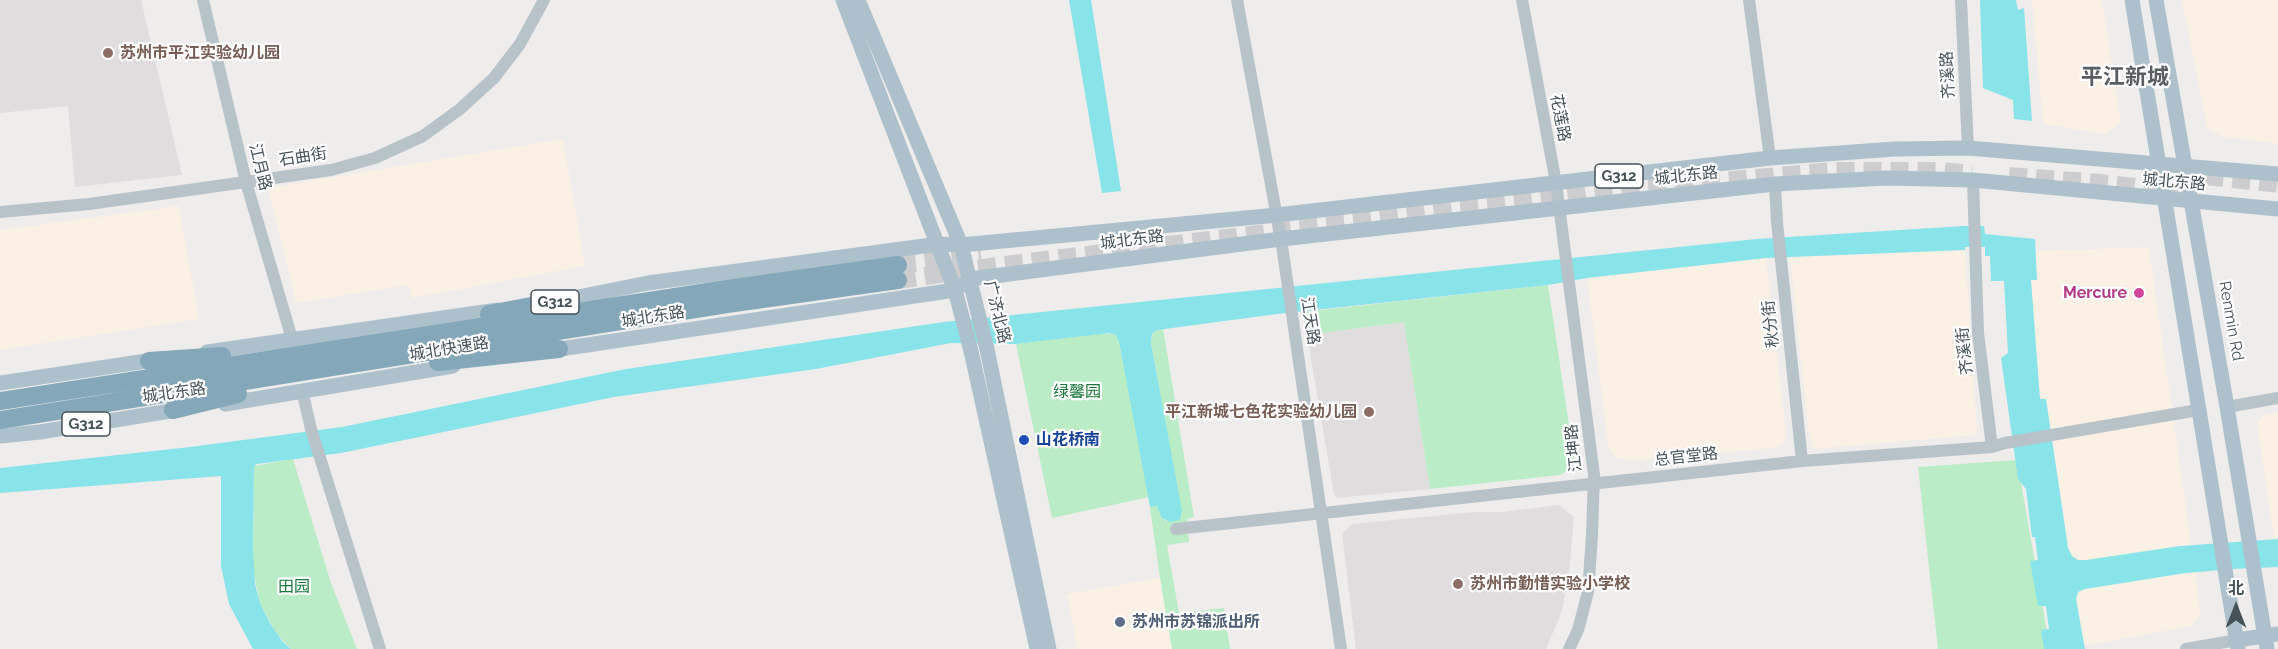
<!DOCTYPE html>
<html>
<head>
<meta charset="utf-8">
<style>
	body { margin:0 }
	#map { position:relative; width:2278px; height:649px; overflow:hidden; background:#efecec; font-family:Raleway,"Noto Sans SC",sans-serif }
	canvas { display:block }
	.north { position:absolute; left:2206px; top:577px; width:60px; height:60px; -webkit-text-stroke:4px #fff; paint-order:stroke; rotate:0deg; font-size:16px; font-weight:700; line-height:24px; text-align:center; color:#455359 }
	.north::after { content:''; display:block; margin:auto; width:21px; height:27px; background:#455359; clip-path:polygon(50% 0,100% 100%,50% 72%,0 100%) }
</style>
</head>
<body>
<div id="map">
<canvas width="2278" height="649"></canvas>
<div class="north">北</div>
</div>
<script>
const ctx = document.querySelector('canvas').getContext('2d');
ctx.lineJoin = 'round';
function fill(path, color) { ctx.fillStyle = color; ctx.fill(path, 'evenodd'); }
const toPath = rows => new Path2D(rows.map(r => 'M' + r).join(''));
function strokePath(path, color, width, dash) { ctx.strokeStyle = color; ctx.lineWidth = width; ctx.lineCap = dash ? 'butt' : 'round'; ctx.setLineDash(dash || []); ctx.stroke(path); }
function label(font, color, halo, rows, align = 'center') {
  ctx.font = font + ' Raleway,"Noto Sans SC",sans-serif'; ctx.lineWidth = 4.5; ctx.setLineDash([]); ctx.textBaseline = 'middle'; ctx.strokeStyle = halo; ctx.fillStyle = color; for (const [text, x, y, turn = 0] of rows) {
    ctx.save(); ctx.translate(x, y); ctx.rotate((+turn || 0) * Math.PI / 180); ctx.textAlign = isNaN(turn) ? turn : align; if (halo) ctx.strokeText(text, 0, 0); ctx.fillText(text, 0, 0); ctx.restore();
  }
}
const commercial = toPath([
	[2032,0,2102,0,2121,122,2106,134,2043,124],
	[2182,0,2278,0,2278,144,2221,136,2207,128],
	[563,139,585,266,412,298,409,285,296,303,268,188],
	[179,206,199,319,0,350,0,230],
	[2149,247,2199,599,2200,615,2192,626,2084,646,2046,400,2040,400,2031,280,2037,279,2036,251],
	[1965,250,1977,430,1975,435,1814,449,1809,436,1790,257],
	[1766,258,1786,434,1783,444,1773,448,1630,461,1615,457,1608,444,1587,278],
	[2278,412,2278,539,2274,540,2257,424,2259,419,2265,415],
	[1160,578,1172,649,1077,649,1067,594]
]);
const education = toPath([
	[0,0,141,0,182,175,75,187,68,106,0,113],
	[1404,322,1430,489,1337,498,1334,494,1307,335],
	[1559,505,1574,517,1569,573,1562,611,1546,649,1356,649,1342,534,1352,524,1474,512,1502,512]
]);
const green = toPath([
	[1548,285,1574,458,1572,468,1560,475,1430,489,1404,322,1307,335,1303,312],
	[1163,328,1194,517,1187,519,1189,542,1167,545,1179,613,1224,608,1230,649,1172,649,1160,578,1150,507,1157,506,1165,521,1182,514,1151,343,1153,332],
	[1104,333,1116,335,1119,342,1149,497,1052,518,1016,344],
	[293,459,331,583,357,649,291,649,276,633,260,603,253,570,254,466],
	[2017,460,2050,649,1938,649,1918,467]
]);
const water = toPath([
	[1069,0,1091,0,1121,191,1102,193],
	[1980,0,2016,0,2018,10,2024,8,2032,121,2014,119,2013,100,1983,88],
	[1964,226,1984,226,1985,234,2035,239,2037,280,2031,280,2040,399,2046,399,2068,548,2072,556,2078,560,2086,560,2180,546,2278,539,2278,567,2232,569,2186,573,2085,589,2078,592,2076,599,2085,649,2044,649,2041,630,2049,629,2046,606,2038,606,2030,561,2038,560,2035,537,2032,537,2026,489,2018,479,2001,358,2008,353,2004,281,1991,281,1990,256,1985,256,1985,247,1965,247,1965,250,1766,258,1587,278,1548,285,1277,314,1157,330,1152,334,1151,343,1182,511,1180,520,1170,522,1162,518,1157,506,1150,507,1119,342,1116,335,1109,333,1016,344,951,343,816,369,614,397,341,453,257,464,254,466,253,549,255,584,260,603,270,623,282,641,291,649,253,649,229,604,221,566,221,476,0,493,0,468,190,447,342,427,626,369,944,322,1757,239]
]);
const highwayTunnel = toPath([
	[2152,170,2278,184],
	[2009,176,2100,183,2179,192],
	[898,265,981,256],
	[898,280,1004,265,1603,192,1832,171,1941,171,1972,174]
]);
const minor = toPath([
	[203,0,246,182,292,339],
	[1237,0,1281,239,1341,649],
	[1522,0,1556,183,1594,475,1592,536,1588,592,1578,630,1569,649],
	[1749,0,1770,158],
	[1961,0,1968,148],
	[1973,180,1978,333,1992,447],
	[1775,184,1777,222,1802,461],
	[0,212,89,204,246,182,331,170,375,158,423,136,460,109,494,78,520,44,544,0],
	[302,390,311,429,380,649],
	[2227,407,2278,398],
	[1176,529,1802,461,1992,447,2005,443,2198,410],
	[2186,649,2237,640]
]);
const major = toPath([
	[843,0,955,290,971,351,1037,649],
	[858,0,961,245,987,349,1049,649],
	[2132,0,2238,649],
	[2156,0,2227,407,2267,649],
	[543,304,648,283,939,244,961,245,1277,215,1770,158,1895,149,1968,148,2278,174],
	[547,351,955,290,970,279,1281,239,1775,184,1887,178,1973,180,2278,209],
	[207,352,498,310],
	[0,383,160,359],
	[225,404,453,366],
	[0,436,40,432,183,409],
	[2237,640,2278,634]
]);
const highway = toPath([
	[489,314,552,302],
	[149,361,222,356],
	[438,362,559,349],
	[0,401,727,289,898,265],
	[173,410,238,394],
	[0,420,727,304,898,280]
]);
const markers = [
	[108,53,6,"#8d6e63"],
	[2139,293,6,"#d1479c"],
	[1369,412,6,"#8d6e63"],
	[1024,440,6,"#1a4fb4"],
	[1458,584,6,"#8d6e63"],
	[1120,622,6,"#5c6f8a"]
];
const shields = [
	[1619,176,48],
	[555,302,48],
	[86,424,48]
];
const shieldNames = [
	["G312",1619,176],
	["G312",555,302],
	["G312",86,424]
];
const educationNames = [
	["苏州市平江实验幼儿园",120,53],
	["平江新城七色花实验幼儿园",1357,412,"right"],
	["苏州市勤惜实验小学校",1470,584]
];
const streetNames = [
	["齐溪路",1948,75,-93],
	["花莲路",1560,118,79],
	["石曲街",303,157,-9],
	["江月路",260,167,76],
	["城北东路",1686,176,-6],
	["城北东路",2174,182,5],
	["城北东路",1132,240,-7],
	["广济北路",997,312,76],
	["城北东路",653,317,-9],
	["江天路",1310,321,81],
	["Renmin Rd",2231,321,80],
	["秋分街",1771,324,-96],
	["城北快速路",449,349,-9],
	["齐溪街",1965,351,-96],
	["城北东路",174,393,-8],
	["江坤路",1574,448,-96],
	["总官堂路",1686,457,-6]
];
const hotelNames = [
	["Mercure",2127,293]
];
const parkNames = [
	["绿馨园",1077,392],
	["田园",294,587]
];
const transitNames = [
	["山花桥南",1036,440]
];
const serviceNames = [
	["苏州市苏锦派出所",1132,622]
];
const districtNames = [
	["平江新城",2125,77]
];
fill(commercial, '#fbf0e4');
fill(education, '#e0ddde');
fill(green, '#baedc5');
fill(water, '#88e4e9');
strokePath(highwayTunnel, '#cdcdcf', 18, [18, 9]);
strokePath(minor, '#b7c3c9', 12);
strokePath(major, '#acc1cb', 15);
strokePath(highway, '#84a7ba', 18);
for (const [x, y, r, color] of markers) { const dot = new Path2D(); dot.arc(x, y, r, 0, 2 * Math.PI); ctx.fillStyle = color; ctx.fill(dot); strokePath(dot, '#fff', 2); }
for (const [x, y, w] of shields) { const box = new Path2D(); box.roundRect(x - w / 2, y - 12, w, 24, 4.5); ctx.fillStyle = '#fff'; ctx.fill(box); strokePath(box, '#455359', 1.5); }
label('bold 15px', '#455359', null, shieldNames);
label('bold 16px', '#785e54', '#fff', educationNames, 'left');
label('16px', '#455359', '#fff', streetNames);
label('bold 16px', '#b23c85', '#fff', hotelNames, 'right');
label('16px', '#187739', '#fff', parkNames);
label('bold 16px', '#164399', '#fff', transitNames, 'left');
label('bold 16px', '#4e5e75', '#fff', serviceNames, 'left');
label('bold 22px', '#595e61', '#fff', districtNames);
</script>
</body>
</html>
